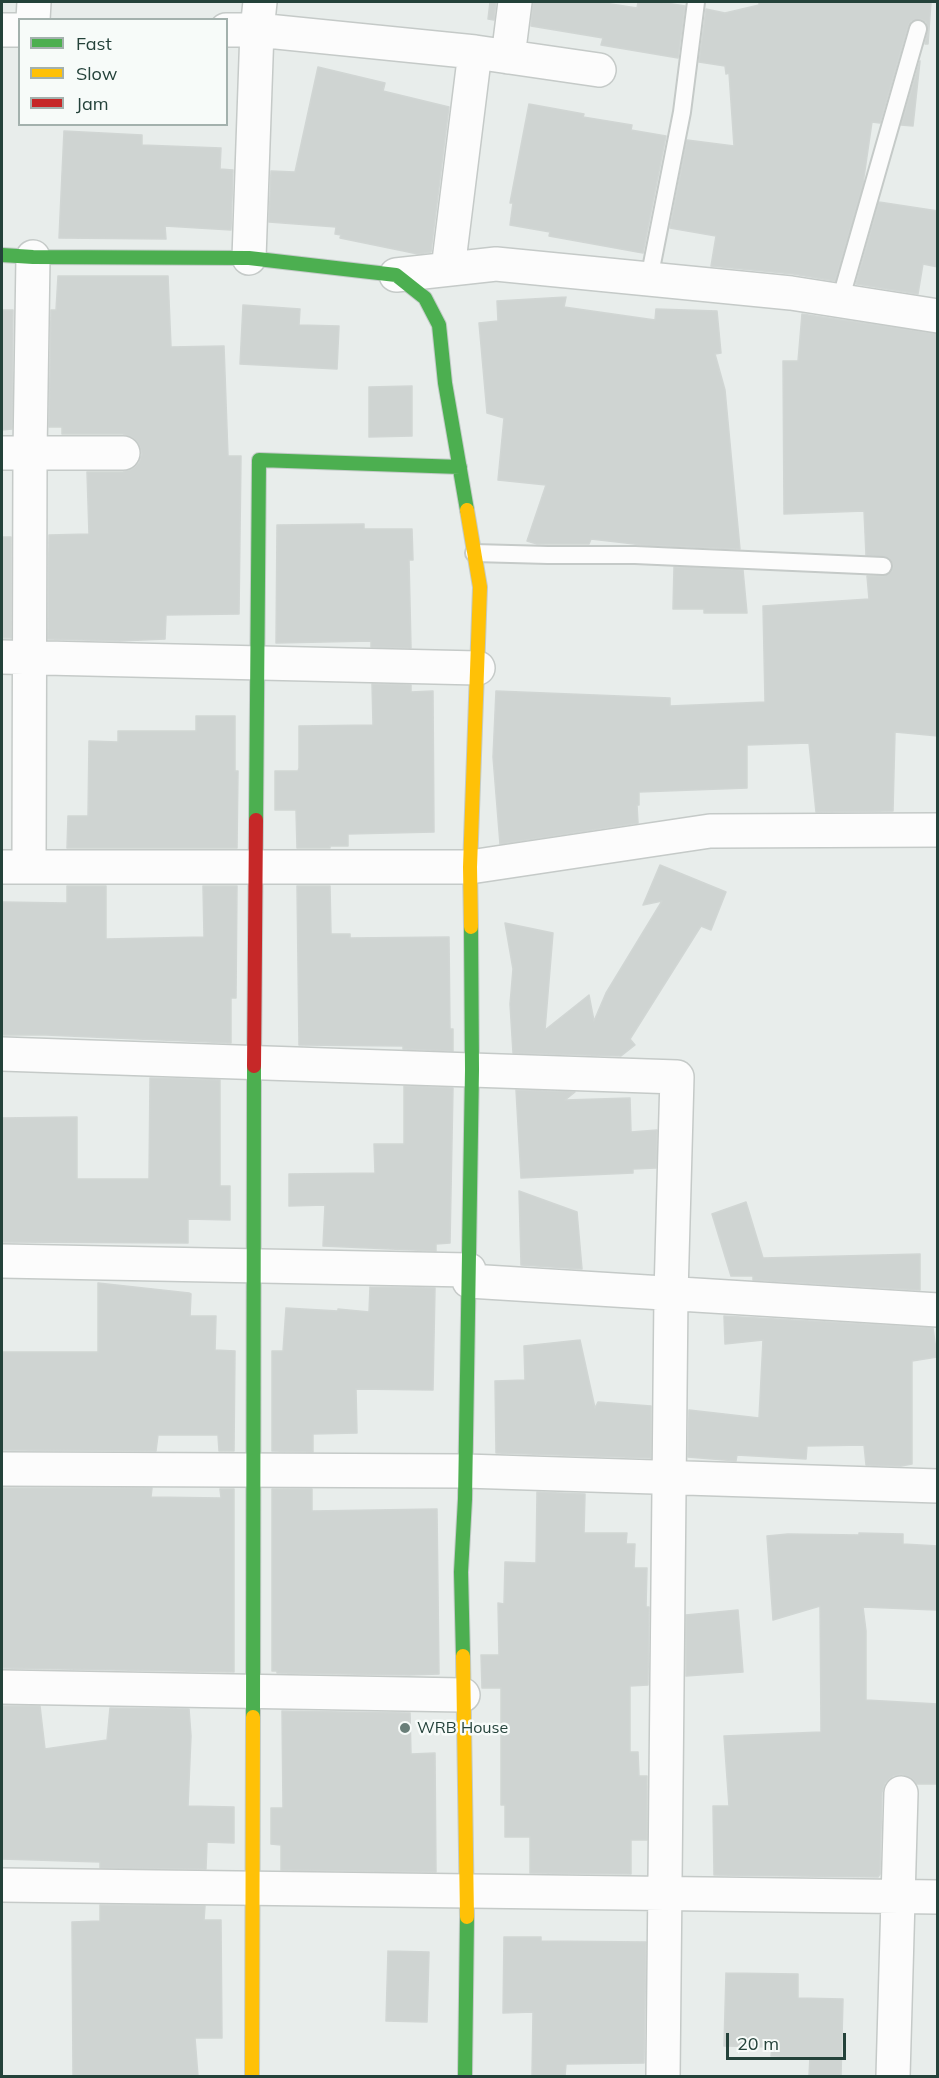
<!DOCTYPE html>
<html>
<head>
<meta charset="utf-8">
<style>
	body { margin:0 }
	#map { position:relative; width:939px; height:2078px; overflow:hidden; background:#e8edeb; font-family:Mulish,sans-serif }
	canvas { display:block }
	.frame { position:absolute; inset:0; border:3px solid #24423a; pointer-events:none }
	.legend { position:absolute; left:18px; top:18px; width:210px; height:108px; box-sizing:border-box; background:#f7fbf9; border:2px solid #a3b1ad; margin:0; padding:8px 10px; list-style:none; font-size:18px; color:#24423a }
	.legend li { display:flex; align-items:center; gap:12px; height:30px }
	.legend b { width:30px; border:2px solid #a3b1ad }
	.scale { position:absolute; left:726px; top:2033px; width:120px; height:27px; box-sizing:border-box; border:3px solid #24423a; border-top:0; padding-left:8px; font-size:18px; line-height:21px; white-space:nowrap; color:#24423a; -webkit-text-stroke:4px #f7fbf9; paint-order:stroke }
</style>
</head>
<body>
<div id="map">
<canvas width="939" height="2078"></canvas>
<div class="frame"></div>
<ul class="legend">
<li><b style="height:8px;background:#4caf50"></b>Fast</li>
<li><b style="height:8px;background:#ffc107"></b>Slow</li>
<li><b style="height:8px;background:#c62828"></b>Jam</li>
</ul>
<div class="scale">20 m</div>
</div>
<script>
const ctx = document.querySelector('canvas').getContext('2d');
ctx.lineJoin = 'round';
function fill(path, color) { ctx.fillStyle = color; ctx.fill(path, 'evenodd'); }
const toPath = rows => new Path2D(rows.map(r => 'M' + r).join(''));
function strokePath(path, color, width, dash) { ctx.strokeStyle = color; ctx.lineWidth = width; ctx.lineCap = dash ? 'butt' : 'round'; ctx.setLineDash(dash || []); ctx.stroke(path); }
function label(font, color, halo, rows, align = 'center') {
  ctx.font = font + ' Mulish,sans-serif'; ctx.lineWidth = 5; ctx.setLineDash([]); ctx.textBaseline = 'middle'; ctx.strokeStyle = halo; ctx.fillStyle = color; for (const [text, x, y, turn = 0] of rows) {
    ctx.save(); ctx.translate(x, y); ctx.rotate((+turn || 0) * Math.PI / 180); ctx.textAlign = isNaN(turn) ? turn : align; if (halo) ctx.strokeText(text, 0, 0); ctx.fillText(text, 0, 0); ctx.restore();
  }
}
const building = toPath([
	[490,2,496,2,494,20,488,19,490,2],
	[533,2,598,2,637,8,638,2,660,2,685,6,678,58,601,45,603,38,531,26,533,2],
	[759,2,931,2,928,44,925,44,928,31,926,22,920,19,911,21,908,26,880,123,872,122,863,184,835,281,793,274,711,266,716,236,670,228,687,140,734,146,729,73,726,74,725,66,699,62,706,9,725,13,759,5,759,2],
	[920,61,913,126,901,125,920,61],
	[318,67,385,83,383,91,449,107,431,252,418,254,340,238,341,235,335,234,336,227,269,222,271,171,295,172,318,67],
	[529,104,584,114,583,117,632,125,631,130,666,136,643,253,549,236,550,232,510,225,513,203,510,203,529,104],
	[64,131,142,135,142,145,221,148,220,169,233,170,231,230,165,226,166,239,59,238,64,131],
	[879,202,938,211,938,267,923,264,918,294,856,284,879,202],
	[58,276,168,276,171,347,224,346,228,456,241,456,239,614,166,615,165,639,120,641,48,639,49,535,89,534,87,472,123,472,132,469,139,463,142,454,139,444,132,437,123,434,62,434,62,427,49,427,51,310,56,310,58,276],
	[566,297,564,307,655,320,656,309,717,311,721,353,715,354,725,390,740,549,643,545,591,539,589,544,537,544,527,541,546,485,498,480,504,418,487,413,479,323,498,321,497,301,566,297],
	[243,305,300,309,299,325,339,326,337,369,240,364,243,305],
	[2,310,13,310,12,429,2,430,2,310],
	[802,314,938,334,938,736,895,732,893,811,816,812,809,743,747,745,747,788,639,792,639,805,637,805,638,823,500,844,493,757,496,691,670,698,670,706,765,702,763,606,869,599,867,576,883,576,892,571,893,566,889,558,866,555,864,511,784,514,783,361,798,361,802,314],
	[412,386,412,436,369,437,369,387,412,386],
	[364,524,364,529,412,529,413,560,409,560,411,648,371,647,371,641,276,643,277,525,364,524],
	[2,537,11,537,11,638,2,638,2,537],
	[674,567,743,570,747,613,704,613,704,609,673,609,674,567],
	[372,684,411,685,411,692,433,691,434,832,348,834,348,846,330,846,330,848,297,848,296,810,275,810,275,771,298,771,299,768,299,726,373,725,372,684],
	[196,716,235,716,235,771,238,771,237,848,67,848,68,816,88,816,89,741,118,742,118,731,196,731,196,716],
	[660,865,726,892,711,930,701,926,630,1039,635,1045,621,1056,513,1053,510,1004,513,969,505,923,553,933,545,1030,589,995,594,1021,606,993,662,901,643,905,660,865],
	[67,886,106,886,106,939,204,937,203,886,237,886,236,998,231,998,231,1043,46,1035,2,1035,2,902,67,903,67,886],
	[297,886,330,886,331,934,350,934,350,938,449,937,450,1029,453,1029,453,1051,403,1049,403,1046,299,1045,297,886],
	[150,1078,220,1080,220,1186,230,1186,230,1220,188,1219,188,1243,2,1242,2,1118,77,1117,77,1179,149,1179,150,1078],
	[404,1086,453,1088,450,1243,436,1244,436,1251,323,1246,325,1205,289,1206,289,1174,375,1173,374,1144,404,1144,404,1086],
	[516,1090,575,1092,565,1100,630,1098,631,1132,657,1130,656,1168,633,1169,633,1173,521,1178,516,1090],
	[519,1191,577,1212,582,1269,521,1265,519,1191],
	[746,1202,763,1258,920,1254,920,1290,753,1280,753,1276,731,1276,712,1214,746,1202],
	[98,1283,189,1293,191,1294,190,1316,216,1316,215,1350,235,1351,234,1451,219,1451,218,1435,158,1435,156,1451,2,1450,2,1352,98,1352,98,1283],
	[370,1287,435,1288,433,1390,356,1389,357,1433,313,1434,313,1452,272,1451,272,1351,283,1351,286,1308,338,1311,338,1309,369,1312,370,1287],
	[724,1316,933,1328,937,1357,912,1361,912,1464,901,1466,866,1465,864,1445,807,1446,806,1459,737,1455,736,1461,688,1457,689,1410,759,1418,763,1340,725,1344,724,1316],
	[580,1340,595,1408,598,1402,651,1406,651,1458,496,1453,495,1381,525,1380,524,1346,580,1340],
	[2,1488,152,1488,151,1497,221,1498,220,1489,234,1489,234,1672,2,1668,2,1488],
	[272,1489,312,1489,312,1511,437,1509,439,1674,409,1675,277,1673,277,1671,272,1671,272,1489],
	[537,1492,585,1494,584,1533,627,1533,626,1544,635,1544,634,1568,647,1568,646,1607,649,1607,648,1685,630,1686,630,1752,638,1752,639,1776,647,1776,647,1840,631,1840,631,1874,530,1873,530,1837,505,1837,505,1805,501,1805,501,1688,482,1688,481,1655,499,1655,498,1603,504,1604,505,1562,536,1563,537,1492],
	[859,1533,903,1534,903,1544,938,1546,936,1610,863,1607,866,1631,866,1700,938,1704,938,1784,917,1784,910,1777,901,1774,893,1776,885,1783,882,1792,880,1874,878,1877,714,1875,713,1806,729,1806,724,1736,821,1732,820,1606,773,1620,767,1536,788,1534,859,1535,859,1533],
	[738,1610,743,1672,686,1676,686,1615,738,1610],
	[2,1706,40,1706,45,1749,107,1740,110,1708,189,1709,191,1736,188,1806,234,1807,234,1843,207,1842,206,1869,100,1868,100,1862,2,1859,2,1706],
	[282,1711,410,1713,411,1754,435,1753,436,1872,281,1870,281,1845,271,1844,271,1808,283,1808,282,1711],
	[100,1905,205,1906,204,1920,221,1920,222,2038,195,2038,198,2076,73,2076,72,1922,100,1921,100,1905],
	[504,1937,541,1937,541,1941,646,1942,644,2063,566,2064,565,2076,532,2076,533,2012,503,2013,504,1937],
	[388,1951,429,1952,427,2022,386,2021,388,1951],
	[726,1973,798,1974,798,1998,843,1999,841,2076,809,2076,810,2057,771,2056,772,2047,724,2046,726,1973]
]);
const lane = toPath([
	[649,279,682,112,696,2],
	[840,301,918,29],
	[474,553,548,555,635,555,883,566]
]);
const street = toPath([
	[33,20,34,2],
	[2,30,20,30],
	[226,30,257,30,475,52,599,70],
	[508,57,515,2],
	[249,258,257,30,260,2],
	[448,269,475,52],
	[396,275,496,264,791,293,938,316],
	[2,453,123,453],
	[2,657,478,668],
	[2,867,470,867,710,831,938,830],
	[29,867,30,453,33,257],
	[2,1054,677,1077,671,1294,663,2076],
	[2,1261,469,1270],
	[469,1281,938,1310],
	[2,1469,465,1471,938,1486],
	[2,1687,463,1695],
	[2,1885,938,1897],
	[893,2076,901,1793]
]);
const fast = toPath([
	[2,255,33,257,249,258,396,275,425,298,439,325,445,383,467,510],
	[256,820,259,460,460,467],
	[463,1656,461,1572,465,1499,472,1070,471,927],
	[253,1717,254,1066],
	[465,2076,467,1917]
]);
const slow = toPath([
	[467,510,480,587,470,867,471,927],
	[463,1656,467,1917],
	[252,2076,253,1717]
]);
const jam = toPath([
	[254,1066,256,820]
]);
const markers = [
	[405,1728,6,"#697e78"]
];
const poiNames = [
	["WRB House",417,1728]
];
fill(building, '#cfd4d2');
strokePath(building, '#d1d6d4', 1.5);
strokePath(lane, '#c5cac8', 20);
strokePath(street, '#c5cac8', 36);
strokePath(fast, '#c3cbc8', 16);
strokePath(slow, '#c3cbc8', 16);
strokePath(jam, '#c3cbc8', 16);
strokePath(lane, '#fcfcfc', 16);
strokePath(street, '#fcfcfc', 33);
strokePath(fast, '#4caf50', 14);
strokePath(slow, '#ffc107', 14);
strokePath(jam, '#c62828', 14);
for (const [x, y, r, color] of markers) { const dot = new Path2D(); dot.arc(x, y, r, 0, 2 * Math.PI); ctx.fillStyle = color; ctx.fill(dot); strokePath(dot, '#f7fbf9', 2); }
label('16px', '#24423a', '#f7fbf9', poiNames, 'left');
</script>
</body>
</html>
